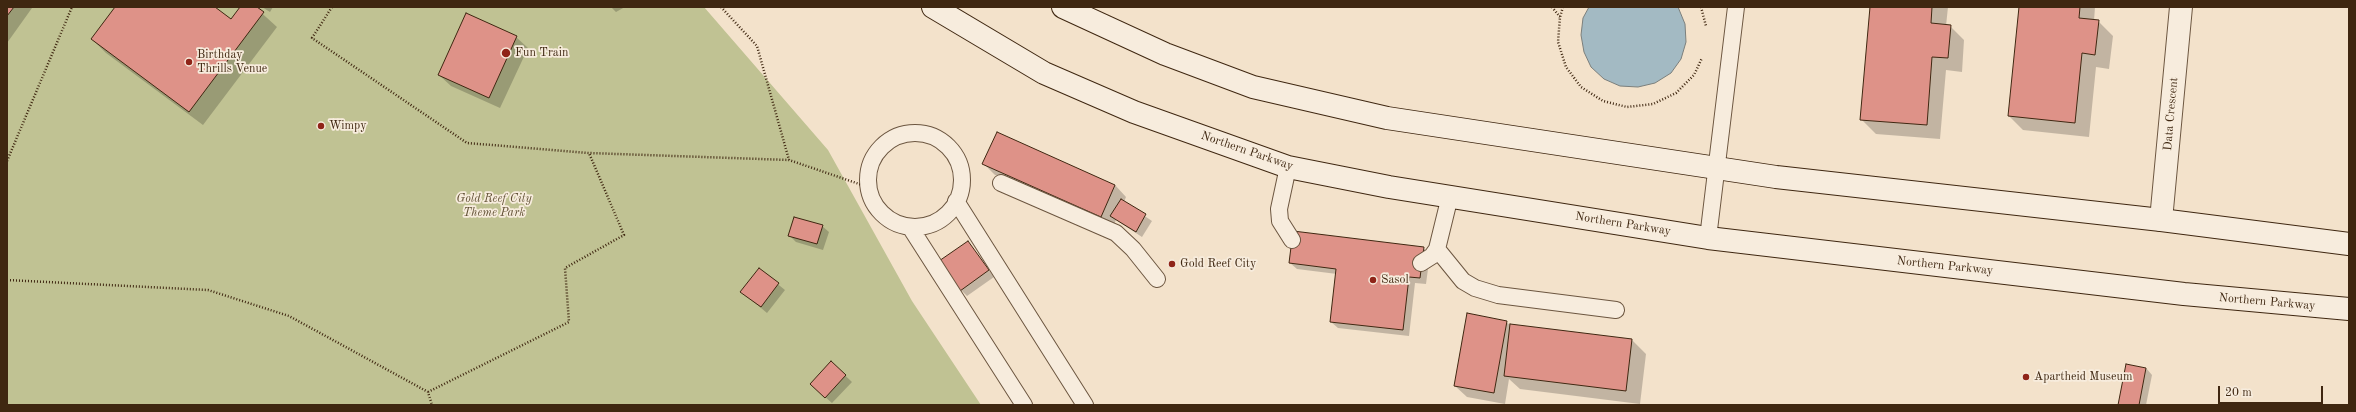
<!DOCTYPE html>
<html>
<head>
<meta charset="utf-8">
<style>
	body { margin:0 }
	#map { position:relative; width:2356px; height:412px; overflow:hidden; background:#f3e2cb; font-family:"Old Standard TT",serif }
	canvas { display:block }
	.frame { position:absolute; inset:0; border:8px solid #3f2711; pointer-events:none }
	.scale { position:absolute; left:2218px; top:386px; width:105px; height:18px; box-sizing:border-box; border:2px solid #3f2711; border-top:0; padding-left:5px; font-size:12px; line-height:14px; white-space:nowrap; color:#3f2711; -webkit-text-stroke:3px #f7ecdd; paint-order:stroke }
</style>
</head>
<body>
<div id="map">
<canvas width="2356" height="412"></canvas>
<div class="frame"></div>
<div class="scale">20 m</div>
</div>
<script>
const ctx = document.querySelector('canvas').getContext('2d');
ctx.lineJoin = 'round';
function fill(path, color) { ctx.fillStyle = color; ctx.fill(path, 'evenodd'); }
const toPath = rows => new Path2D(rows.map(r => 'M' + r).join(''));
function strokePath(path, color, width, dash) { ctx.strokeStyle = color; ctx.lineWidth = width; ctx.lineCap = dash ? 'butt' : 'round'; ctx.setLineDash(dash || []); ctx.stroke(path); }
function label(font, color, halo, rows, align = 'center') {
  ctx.font = font + ' "Old Standard TT",serif'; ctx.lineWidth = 3.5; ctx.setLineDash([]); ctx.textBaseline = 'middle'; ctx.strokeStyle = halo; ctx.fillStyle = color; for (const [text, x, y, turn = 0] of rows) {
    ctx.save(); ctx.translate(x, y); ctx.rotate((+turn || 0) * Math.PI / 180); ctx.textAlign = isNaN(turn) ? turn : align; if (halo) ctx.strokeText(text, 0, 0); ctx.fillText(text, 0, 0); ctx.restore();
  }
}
const green = toPath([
	[7,7,704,7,828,150,912,301,981,405,7,405]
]);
const water = toPath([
	[1589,7,1678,7,1685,24,1686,42,1681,59,1671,73,1655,83,1638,87,1620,86,1604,79,1591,67,1584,52,1581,35,1583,18,1589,7]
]);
const shadow = toPath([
	[7,7,32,8,7,43],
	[116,7,213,7,231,21,241,7,255,7,277,27,203,125,106,53,92,39],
	[262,7,273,7,270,12],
	[611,7,625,7,616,12],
	[1871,7,1948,7,1946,26,1950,26,1964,40,1962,72,1946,70,1940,139,1876,134,1861,119],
	[2020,7,2095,7,2094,21,2098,21,2113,36,2109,69,2096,67,2089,137,2023,130,2009,116],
	[516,37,528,48,500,108,451,86,439,75],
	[997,134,1115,185,1126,197,1124,202,1152,221,1142,237,1116,220,1113,227,995,175,984,164],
	[822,226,829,232,823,250,796,242,790,236],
	[968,242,994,277,967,296,961,290],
	[1423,248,1430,254,1426,284,1415,283,1409,336,1338,328,1331,322,1337,274,1297,269,1290,263],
	[759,269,785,290,767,313,742,292],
	[1506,322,1510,325,1632,340,1646,354,1640,404,1520,389,1509,379,1505,404,1467,397,1455,386],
	[831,362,852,382,832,403,817,390],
	[2146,368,2152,375,2146,405,2119,405]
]);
const building = toPath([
	[7,7,14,7,7,16,7,7],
	[115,7,215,7,231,19,240,7,257,7,264,12,189,112,91,39,115,7],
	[1870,7,1932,7,1931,23,1951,25,1948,58,1932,57,1927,125,1860,120,1870,7],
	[2019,7,2080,7,2079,18,2099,20,2095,55,2082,53,2075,123,2008,116,2019,7],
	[466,13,517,36,489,98,438,75,466,13],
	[997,132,1115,185,1101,217,982,164,997,132],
	[1121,199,1146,214,1136,232,1110,216,1121,199],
	[794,217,823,225,817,244,788,236,794,217],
	[1293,231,1424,247,1420,278,1409,277,1403,330,1330,322,1336,269,1289,263,1293,231],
	[968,241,989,270,960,291,939,261,968,241],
	[759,268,779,283,761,307,740,292,759,268],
	[1467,313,1507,321,1494,393,1454,386,1467,313],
	[1510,324,1632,339,1626,391,1504,376,1510,324],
	[831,361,846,375,825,398,810,384,831,361],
	[2126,364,2146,368,2139,405,2118,405,2126,364]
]);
const path = toPath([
	[332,7,312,38,467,143,589,153,789,160,868,187],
	[721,7,757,46,789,160],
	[1552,7,1560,17],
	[1563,7,1560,17,1558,42,1566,67,1581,87,1603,101,1627,107,1653,104,1676,93,1694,75,1702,58],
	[1701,7,1706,26],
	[7,161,72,7],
	[7,280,208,290,289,316,428,392,432,405],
	[428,392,569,322,565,268,624,235,589,153]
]);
const lane = toPath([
	'868 180a47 47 0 1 1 94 0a47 47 0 1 1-94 0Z',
	[1288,167,1279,209,1280,221,1292,240],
	[1001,183,1116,233,1133,249,1157,279],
	[956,201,1085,405],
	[910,227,1024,405],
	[1708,238,1736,7],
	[1437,249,1463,281,1475,288,1498,295,1616,310],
	[1421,263,1432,256,1437,249,1450,196]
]);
const street = toPath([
	[2161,220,2181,7]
]);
const secondary = toPath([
	[933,7,1044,73,1134,112,1288,167,1389,187,1708,238,2184,294,2349,309],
	[1063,7,1165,54,1253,87,1387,118,1776,177,2161,220,2349,244]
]);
const markers = [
	[506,53,5,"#8f2418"],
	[189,62,4,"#8f2418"],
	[321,126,4,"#8f2418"],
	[1172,264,4,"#8f2418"],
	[1373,280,4,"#8f2418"],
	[2026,377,4,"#8f2418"]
];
const poiNames = [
	["Fun Train",515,53],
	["Birthday",197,55],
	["Thrills Venue",197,69],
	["Wimpy",329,126],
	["Gold Reef City",1180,264],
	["Sasol",1381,280],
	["Apartheid Museum",2034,377]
];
const streetNames = [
	["Data Crescent",2171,114,-85],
	["Northern Parkway",1247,151,19],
	["Northern Parkway",1623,224,9],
	["Northern Parkway",1945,266,6],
	["Northern Parkway",2267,302,5]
];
const parkNames = [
	["Gold Reef City",494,199],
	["Theme Park",494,213]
];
fill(green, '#c0c293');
fill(water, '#a3bac3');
strokePath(water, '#7b7f7c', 1);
fill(shadow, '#0003');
fill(building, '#de9288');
strokePath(building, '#3f2711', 1);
strokePath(lane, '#6c5640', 18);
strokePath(street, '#6c5640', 24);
strokePath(secondary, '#3f2711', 24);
strokePath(path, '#3f2711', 2.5, [1, 2]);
strokePath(lane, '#f7ecdd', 16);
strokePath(street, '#f7ecdd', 22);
strokePath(secondary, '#f7ecdd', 22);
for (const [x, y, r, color] of markers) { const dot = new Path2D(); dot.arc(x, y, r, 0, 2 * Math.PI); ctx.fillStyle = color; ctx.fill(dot); strokePath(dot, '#f7ecdd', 1.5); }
label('12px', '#3f2711', '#f7ecdd', poiNames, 'left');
label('12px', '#3f2711', '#f7ecdd', streetNames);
label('italic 12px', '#5f4e32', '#f7ecdd', parkNames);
</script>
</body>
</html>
